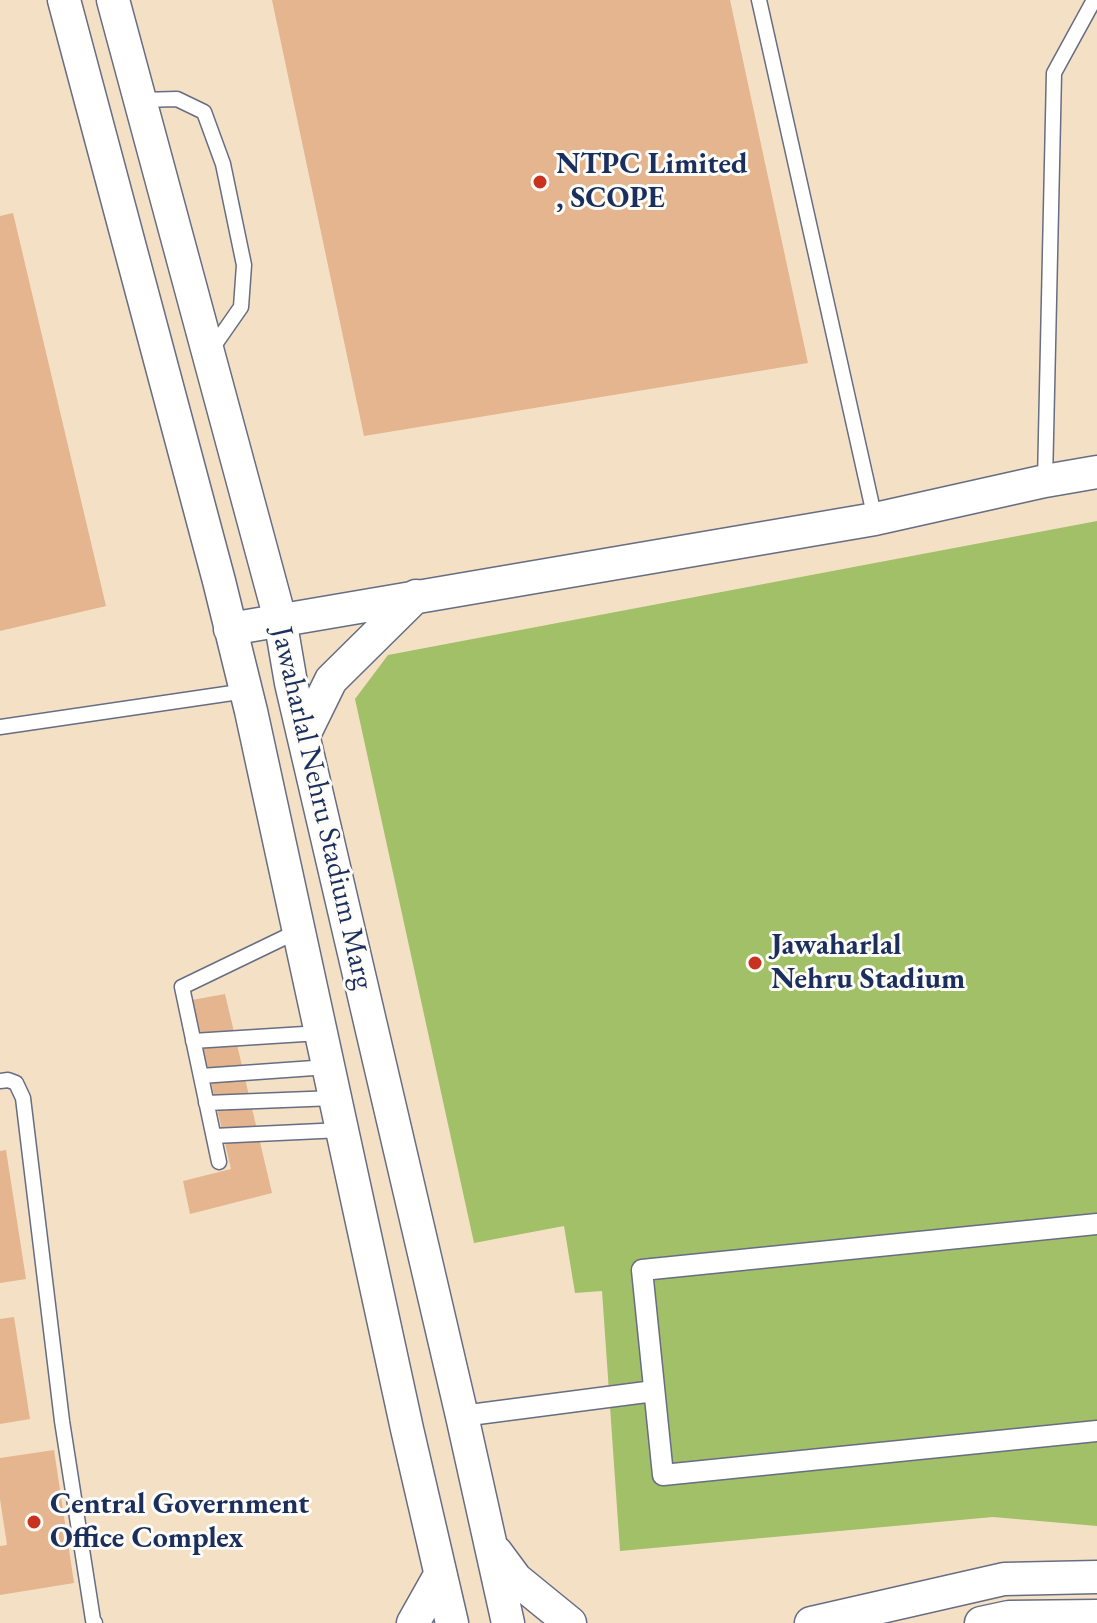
<!DOCTYPE html>
<html>
<head>
<meta charset="utf-8">
<style>
	body { margin:0 }
	canvas { display:block; background:#f4e0c5 }
</style>
</head>
<body>
<canvas width="1097" height="1623"></canvas>
<script>
const ctx = document.querySelector('canvas').getContext('2d');
ctx.lineJoin = 'round';
function fill(path, color) { ctx.fillStyle = color; ctx.fill(path, 'evenodd'); }
const toPath = rows => new Path2D(rows.map(r => 'M' + r).join(''));
function strokePath(path, color, width, dash) { ctx.strokeStyle = color; ctx.lineWidth = width; ctx.lineCap = dash ? 'butt' : 'round'; ctx.setLineDash(dash || []); ctx.stroke(path); }
function label(font, color, halo, rows, align = 'center') {
  ctx.font = font + ' "EB Garamond",serif'; ctx.lineWidth = 6; ctx.setLineDash([]); ctx.textBaseline = 'middle'; ctx.strokeStyle = halo; ctx.fillStyle = color; for (const [text, x, y, turn = 0] of rows) {
    ctx.save(); ctx.translate(x, y); ctx.rotate((+turn || 0) * Math.PI / 180); ctx.textAlign = isNaN(turn) ? turn : align; if (halo) ctx.strokeText(text, 0, 0); ctx.fillText(text, 0, 0); ctx.restore();
  }
}
const green = toPath([
	[1097,521,1097,1526,993,1517,620,1551,602,1291,575,1293,564,1226,474,1243,355,699,388,655]
]);
const building = toPath([
	[272,0,730,0,808,363,364,436],
	[13,213,106,606,0,631,0,216],
	[225,994,272,1193,190,1214,183,1181,231,1169,192,1000],
	[6,1150,26,1279,0,1283,0,1151],
	[14,1317,30,1419,0,1424,0,1319],
	[54,1450,74,1583,0,1595,0,1546,7,1545,0,1499,0,1458]
]);
const service = toPath([
	[759,0,875,519],
	[140,100,177,99,204,112,223,164,244,265,241,307,209,353],
	[1045,481,1054,73,1094,0],
	[0,727,246,691],
	[193,1041,320,1033],
	[201,1076,328,1067],
	[0,1081,8,1080,16,1083,23,1098,62,1421,93,1620,95,1623],
	[206,1103,335,1098],
	[214,1136,342,1130],
	[219,1162,182,987,298,931]
]);
const pedestrian = toPath([
	[1097,1224,642,1270,663,1475,1097,1431],
	[462,1416,654,1391]
]);
const tertiary = toPath([
	[64,0,219,581,251,711,407,1429,452,1623],
	[113,0,280,619,291,683,462,1416,508,1623],
	[230,629,875,519,1045,481,1097,472],
	[304,735,331,680,416,596],
	[496,1552,516,1579,570,1623],
	[413,1623,440,1575],
	[811,1623,1004,1579,1097,1577],
	[981,1623,1009,1617,1097,1616]
]);
const markers = [
	[540,182,8,"#c8321e"],
	[755,963,8,"#c8321e"],
	[34,1522,8,"#c8321e"]
];
const poiNames = [
	["NTPC Limited",556,165],
	[", SCOPE",556,199],
	["Jawaharlal",771,946],
	["Nehru Stadium",771,980],
	["Central Government",50,1505],
	["Office Complex",50,1539]
];
const streetNames = [
	["Jawaharlal Nehru Stadium Marg",322,808,77]
];
fill(green, '#a2c068');
fill(building, '#e4b58e');
strokePath(service, '#676d82', 17);
strokePath(pedestrian, '#676d82', 23);
strokePath(tertiary, '#676d82', 35);
strokePath(service, '#fff', 14);
strokePath(pedestrian, '#fff', 20);
strokePath(tertiary, '#fff', 32);
for (const [x, y, r, color] of markers) { const dot = new Path2D(); dot.arc(x, y, r, 0, 2 * Math.PI); ctx.fillStyle = color; ctx.fill(dot); strokePath(dot, '#fdfcf7', 3); }
label('bold 30px', '#1b2f5e', '#fdfcf7', poiNames, 'left');
label('30px', '#1b2f5e', '#fdfcf7', streetNames);
</script>
</body>
</html>
